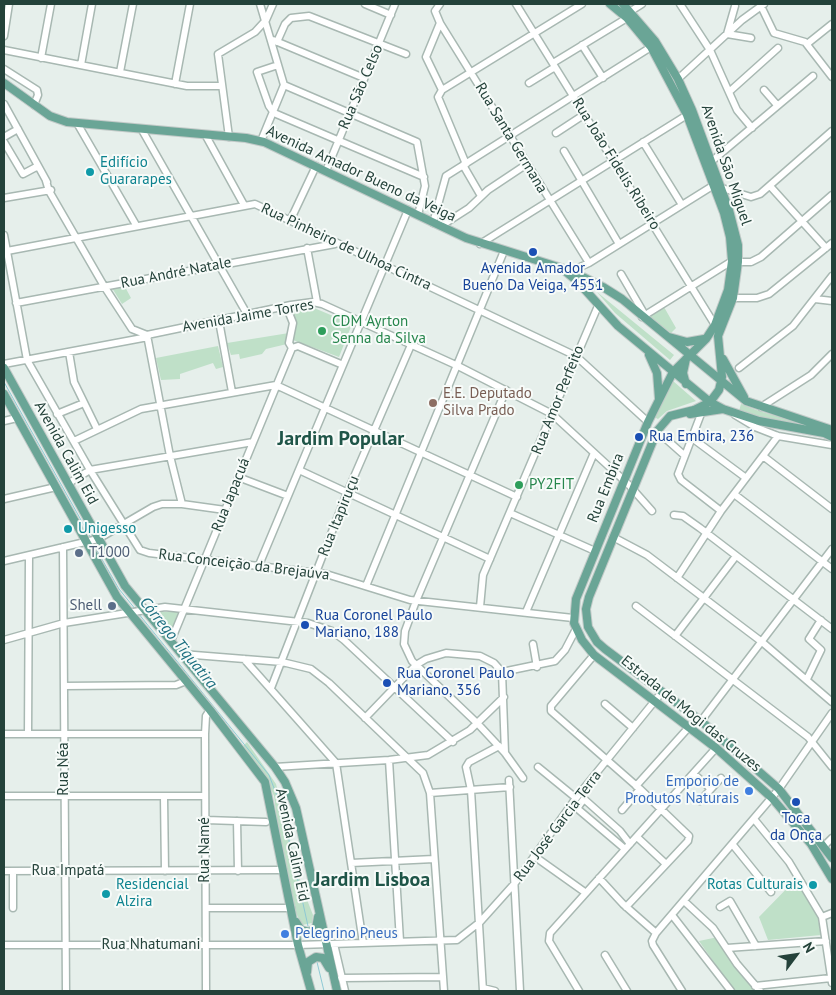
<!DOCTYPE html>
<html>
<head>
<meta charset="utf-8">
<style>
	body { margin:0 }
	#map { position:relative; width:836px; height:995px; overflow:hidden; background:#e6efeb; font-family:"PT Sans",sans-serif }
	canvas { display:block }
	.frame { position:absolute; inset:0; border:5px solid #24423a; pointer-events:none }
	.north { position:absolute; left:771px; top:930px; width:50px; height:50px; -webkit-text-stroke:4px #f7fbf9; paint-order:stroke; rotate:59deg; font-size:14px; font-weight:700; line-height:20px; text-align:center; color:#24423a }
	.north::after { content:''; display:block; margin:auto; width:18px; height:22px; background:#24423a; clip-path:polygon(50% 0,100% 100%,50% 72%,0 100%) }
</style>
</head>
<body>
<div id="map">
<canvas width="836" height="995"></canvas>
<div class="frame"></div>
<div class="north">N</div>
</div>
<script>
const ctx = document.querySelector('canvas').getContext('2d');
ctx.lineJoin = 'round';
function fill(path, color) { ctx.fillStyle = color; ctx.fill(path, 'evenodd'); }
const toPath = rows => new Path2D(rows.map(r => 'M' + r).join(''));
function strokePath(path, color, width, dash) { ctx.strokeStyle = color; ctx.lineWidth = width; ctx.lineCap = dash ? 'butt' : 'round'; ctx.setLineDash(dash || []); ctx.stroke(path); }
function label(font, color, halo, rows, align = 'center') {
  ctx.font = font + ' "PT Sans",sans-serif'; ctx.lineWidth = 4; ctx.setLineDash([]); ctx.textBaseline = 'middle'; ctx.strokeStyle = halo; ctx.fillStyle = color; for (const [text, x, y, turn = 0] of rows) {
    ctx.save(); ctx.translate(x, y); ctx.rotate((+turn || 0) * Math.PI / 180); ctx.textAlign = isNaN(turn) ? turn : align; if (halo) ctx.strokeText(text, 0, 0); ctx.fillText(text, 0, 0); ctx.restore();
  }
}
const green = toPath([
	[124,285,131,298,122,304,112,288],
	[597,292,674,355,670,360,615,313],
	[307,305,352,324,339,357,293,340,295,318,292,309],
	[664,307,676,328,671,333,648,317],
	[289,333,287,344,266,349,262,354,240,359,239,354,231,355,227,343],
	[218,346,223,367,216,369,213,363,180,374,180,379,161,380,156,358],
	[673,381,696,401,667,411,658,419,654,417],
	[741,404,759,411,819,428,767,420,739,411],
	[155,612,177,612,179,615,171,634,168,635,153,615],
	[247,742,276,784,302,887,313,915,312,923,302,925,295,911,281,853,274,796,268,782,242,747],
	[796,879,817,913,821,935,768,940,759,917],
	[718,937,758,991,734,991,699,941]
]);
const stream = toPath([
	[4,382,91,538],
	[92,542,119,589,136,610],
	[138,613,269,775,282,809,308,926],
	[317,962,324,991]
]);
const minor = toPath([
	[260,4,284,85,261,141],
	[365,4,391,15],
	[440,4,435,11,440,23,589,263],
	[516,4,715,325],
	[680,4,710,50,737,110,752,128],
	[760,4,774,33,805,42,832,77],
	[735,6,727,34,751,38],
	[631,11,642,4],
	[440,23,426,57,442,90,438,97,466,164],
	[4,36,9,4],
	[273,40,364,78],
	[277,42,285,24,291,18,309,16,406,54],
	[807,44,832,24],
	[582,45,603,78],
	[4,50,187,86,222,86],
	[41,58,51,4],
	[553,63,627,18],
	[81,65,92,4],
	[278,65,257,72,269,106,274,113,424,177],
	[4,69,37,90,38,95,34,105],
	[120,72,133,4],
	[678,79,742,20,764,4],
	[529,83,555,67],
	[175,84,190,4],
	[284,85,417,142,425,186,418,215],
	[442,90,582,4],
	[764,90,777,105],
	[729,92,778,48],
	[4,104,47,182],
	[77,123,136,225],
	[142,130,247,314],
	[556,133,585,114],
	[206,136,244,205],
	[4,137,18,129],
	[229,137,218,54,255,32,266,20,273,4],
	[4,142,23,174,38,166],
	[643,142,682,205],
	[564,151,619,244],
	[712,161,813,76],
	[463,165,481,196],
	[326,171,395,4],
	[46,181,49,191,104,286,132,329,147,335,291,305,313,302,322,304,458,366,552,414,629,485,652,511],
	[770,186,826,248],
	[722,188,751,197,760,194,832,131],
	[4,198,51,190],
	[290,221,316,166],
	[433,223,446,176,651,47],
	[441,226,469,208,488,190,527,164],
	[4,235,27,360,90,470,140,550,149,553,326,574,410,600,573,618],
	[480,244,687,115],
	[307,248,317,302],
	[7,251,255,204,576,356,648,422],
	[738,262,751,262,761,257,832,195],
	[571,271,589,263,714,185],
	[621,274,645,315],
	[733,298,757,298,769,294,832,243],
	[815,299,832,301],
	[16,303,335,244],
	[289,313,293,323,289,343,292,348],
	[642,317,732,261],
	[219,321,232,392],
	[147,335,170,456,182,504],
	[69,352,74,382,97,429],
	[4,364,148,337],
	[739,368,793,326,832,276],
	[276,385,517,497],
	[506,390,416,601,405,631,404,644,412,661,478,724,505,753,523,778],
	[761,407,811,375,832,354],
	[57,414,84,403],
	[701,414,678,474,681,480,721,511],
	[735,415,755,427,778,436,832,445],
	[4,421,17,418],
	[657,431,684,455],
	[692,438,746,478],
	[74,441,141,409,276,385],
	[763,456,832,509],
	[299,470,490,559],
	[238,477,288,496],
	[69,483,90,470,253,442],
	[734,494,832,569],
	[4,499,56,487],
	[510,513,595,551],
	[674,515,683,516,700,528,832,629],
	[613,537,647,555,762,642,832,702],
	[63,547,66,991],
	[4,561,98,539,153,507,162,504,182,504,225,510],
	[259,565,408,210],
	[677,578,721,511,778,436],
	[366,586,504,251],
	[636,606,808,737,832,767],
	[480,607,483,575,598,306],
	[526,612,594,453],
	[675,636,736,556],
	[4,640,64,623,165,607,308,623,332,631,344,640,453,742],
	[171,641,292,348,298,346,343,365],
	[533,644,537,667],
	[182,654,282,662,311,669,329,683,423,773,430,793,444,991],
	[594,655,551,706,551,711,640,789,689,836,688,841,626,907],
	[244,659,336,763,363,943],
	[502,672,555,661,565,650,576,629],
	[807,679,821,650,809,639,821,620],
	[64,686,176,685,186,681],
	[271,688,347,493,411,345],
	[605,704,633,728],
	[365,718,416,665,426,659,446,653,480,656,494,663,502,672,505,753],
	[701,721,832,549],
	[4,734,205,734],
	[28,734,29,556],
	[389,760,400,941],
	[275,767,389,760,428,755,470,730,504,697],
	[538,767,576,798],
	[694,774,711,789],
	[509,780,520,991],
	[636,786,689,727],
	[430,793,510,787],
	[4,796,205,796],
	[164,797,165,871],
	[700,801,721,778],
	[622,810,640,789],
	[754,819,789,862,822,917,832,983],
	[206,820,266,822],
	[237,821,238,871],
	[637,837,666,864],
	[733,845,771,892],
	[824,846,832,838],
	[625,849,579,810,578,807,584,799,620,831,630,844],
	[534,856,586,893],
	[351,863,434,859],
	[4,871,283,870],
	[13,871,13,908],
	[599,878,623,904,656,933],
	[684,901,713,928,737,964,760,991],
	[720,907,730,901,756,946],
	[206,908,291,908],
	[672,915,731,991],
	[822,917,832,913],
	[334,944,345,991],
	[4,945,298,945,457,940,480,922,515,883,576,798,662,692],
	[727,948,826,941],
	[605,955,627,991],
	[341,978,443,977],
	[755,986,831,978],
	[483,988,495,991],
	[206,991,205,734,206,716,210,710],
	[483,991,471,790,466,767,469,762,499,746],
	[579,991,549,941,550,933,716,748],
	[682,991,653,945,652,941,656,933,779,789,832,713]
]);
const major = toPath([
	[610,4,627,18,651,47,687,115,724,213,730,237,732,261,728,290,715,325,706,339,673,372,648,422,576,599,574,623,582,640,594,655,716,748,772,798,811,844,832,879],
	[623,4,655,41,678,79,692,110,729,210,738,245,738,262,733,298,718,336,722,377,719,390,710,402,694,410,670,416,657,431,589,597,586,609,588,627,597,642,605,649,701,721,779,789,832,858],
	[4,83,50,116,67,122,246,138,264,142,466,238,571,271,603,287,622,299,746,401,832,430],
	[566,272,577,281,618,326,710,402,723,409,759,421,824,433,832,437],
	[669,337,687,342,704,339],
	[649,355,657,373,659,399],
	[723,359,744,397],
	[4,368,125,586,275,767,285,782,296,808,301,830,337,991],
	[686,384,683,373,686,359],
	[4,394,117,597,210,710,265,782,298,945,311,991],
	[690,414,723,409],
	[296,922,301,930,309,932,316,928,318,917],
	[307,972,308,962,316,957,323,958,329,968]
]);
const markers = [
	[90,172,5,"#0f9aa8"],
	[533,252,5,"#1a4fb4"],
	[322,331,5,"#2e9e5b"],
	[433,403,5,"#8d6e63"],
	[639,437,5,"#1a4fb4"],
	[519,485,5,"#2e9e5b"],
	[68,529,5,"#0f9aa8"],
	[79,553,5,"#5c6f8a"],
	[112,606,5,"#5c6f8a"],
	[305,625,5,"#1a4fb4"],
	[387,683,5,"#1a4fb4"],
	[749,791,5,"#3f7fe0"],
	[796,802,5,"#1a4fb4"],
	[813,885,5,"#0f9aa8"],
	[106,894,5,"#0f9aa8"],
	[285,934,5,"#3f7fe0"]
];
const streetNames = [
	["Rua São Celso",361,87,-67],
	["Rua Santa Germana",511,138,59],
	["Rua João Fidelis Ribeiro",616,164,58],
	["Avenida São Miguel",726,165,71],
	["Avenida Amador Bueno da Veiga",361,174,25],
	["Rua Pinheiro de Ulhoa Cintra",346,247,25],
	["Rua André Natale",176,273,-11],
	["Avenida Jaime Torres",248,316,-10],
	["Rua Amor Perfeito",558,400,-68],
	["Avenida Calim Eid",66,453,61],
	["Rua Embira",606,488,-68],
	["Rua Japacuá",231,495,-68],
	["Rua Itapiruçu",339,516,-68],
	["Rua Conceição da Brejaúva",244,565,7],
	["Estrada de Mogi das Cruzes",691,714,39],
	["Rua Néa",64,769,-90],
	["Rua José Garcia Terra",558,826,-53],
	["Avenida Calim Eid",292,845,78],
	["Rua Namé",205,850,-90],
	["Rua Impatá",68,871],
	["Rua Nhatumani",151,945]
];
const cultureNames = [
	["Edifício",100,163],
	["Guararapes",100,180],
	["Unigesso",78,529],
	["Residencial",116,885],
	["Alzira",116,902],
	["Rotas Culturais",803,885,"right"]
];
const transitNames = [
	["Avenida Amador",533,269,"center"],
	["Bueno Da Veiga, 4551",533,286,"center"],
	["Rua Embira, 236",649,437],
	["Rua Coronel Paulo",315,616],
	["Mariano, 188",315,633],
	["Rua Coronel Paulo",397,674],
	["Mariano, 356",397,691],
	["Toca",796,819,"center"],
	["da Onça",796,836,"center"]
];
const leisureNames = [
	["CDM Ayrton",332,322],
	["Senna da Silva",332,339],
	["PY2FIT",529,485]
];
const educationNames = [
	["E.E. Deputado",443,394],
	["Silva Prado",443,411]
];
const serviceNames = [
	["T1000",89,553],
	["Shell",102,606,"right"]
];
const shopNames = [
	["Emporio de",739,782],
	["Produtos Naturais",739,799],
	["Pelegrino Pneus",295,934,"left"]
];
const waterNames = [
	["Córrego Tiquatira",178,643,51]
];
const districtNames = [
	["Jardim Popular",341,439],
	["Jardim Lisboa",372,880]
];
fill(green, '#bfe0c8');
strokePath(stream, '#8ec9d4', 1);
strokePath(minor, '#a8b8b2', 9);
strokePath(major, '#c2cac8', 10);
strokePath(minor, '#fff', 6);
strokePath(major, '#6aa596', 8);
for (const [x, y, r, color] of markers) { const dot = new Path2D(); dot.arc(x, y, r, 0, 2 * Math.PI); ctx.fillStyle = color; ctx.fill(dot); strokePath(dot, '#f7fbf9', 2); }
label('15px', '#24423a', '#f7fbf9', streetNames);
label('15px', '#0d838f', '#f7fbf9', cultureNames, 'left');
label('15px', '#164399', '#f7fbf9', transitNames, 'left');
label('15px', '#27864d', '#f7fbf9', leisureNames, 'left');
label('15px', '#785e54', '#f7fbf9', educationNames, 'left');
label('15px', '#4e5e75', '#f7fbf9', serviceNames, 'left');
label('15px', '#366cbe', '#f7fbf9', shopNames, 'right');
label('italic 16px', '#1c6f80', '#f7fbf9', waterNames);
label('bold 20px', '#1f5548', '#f7fbf9', districtNames);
</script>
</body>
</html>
